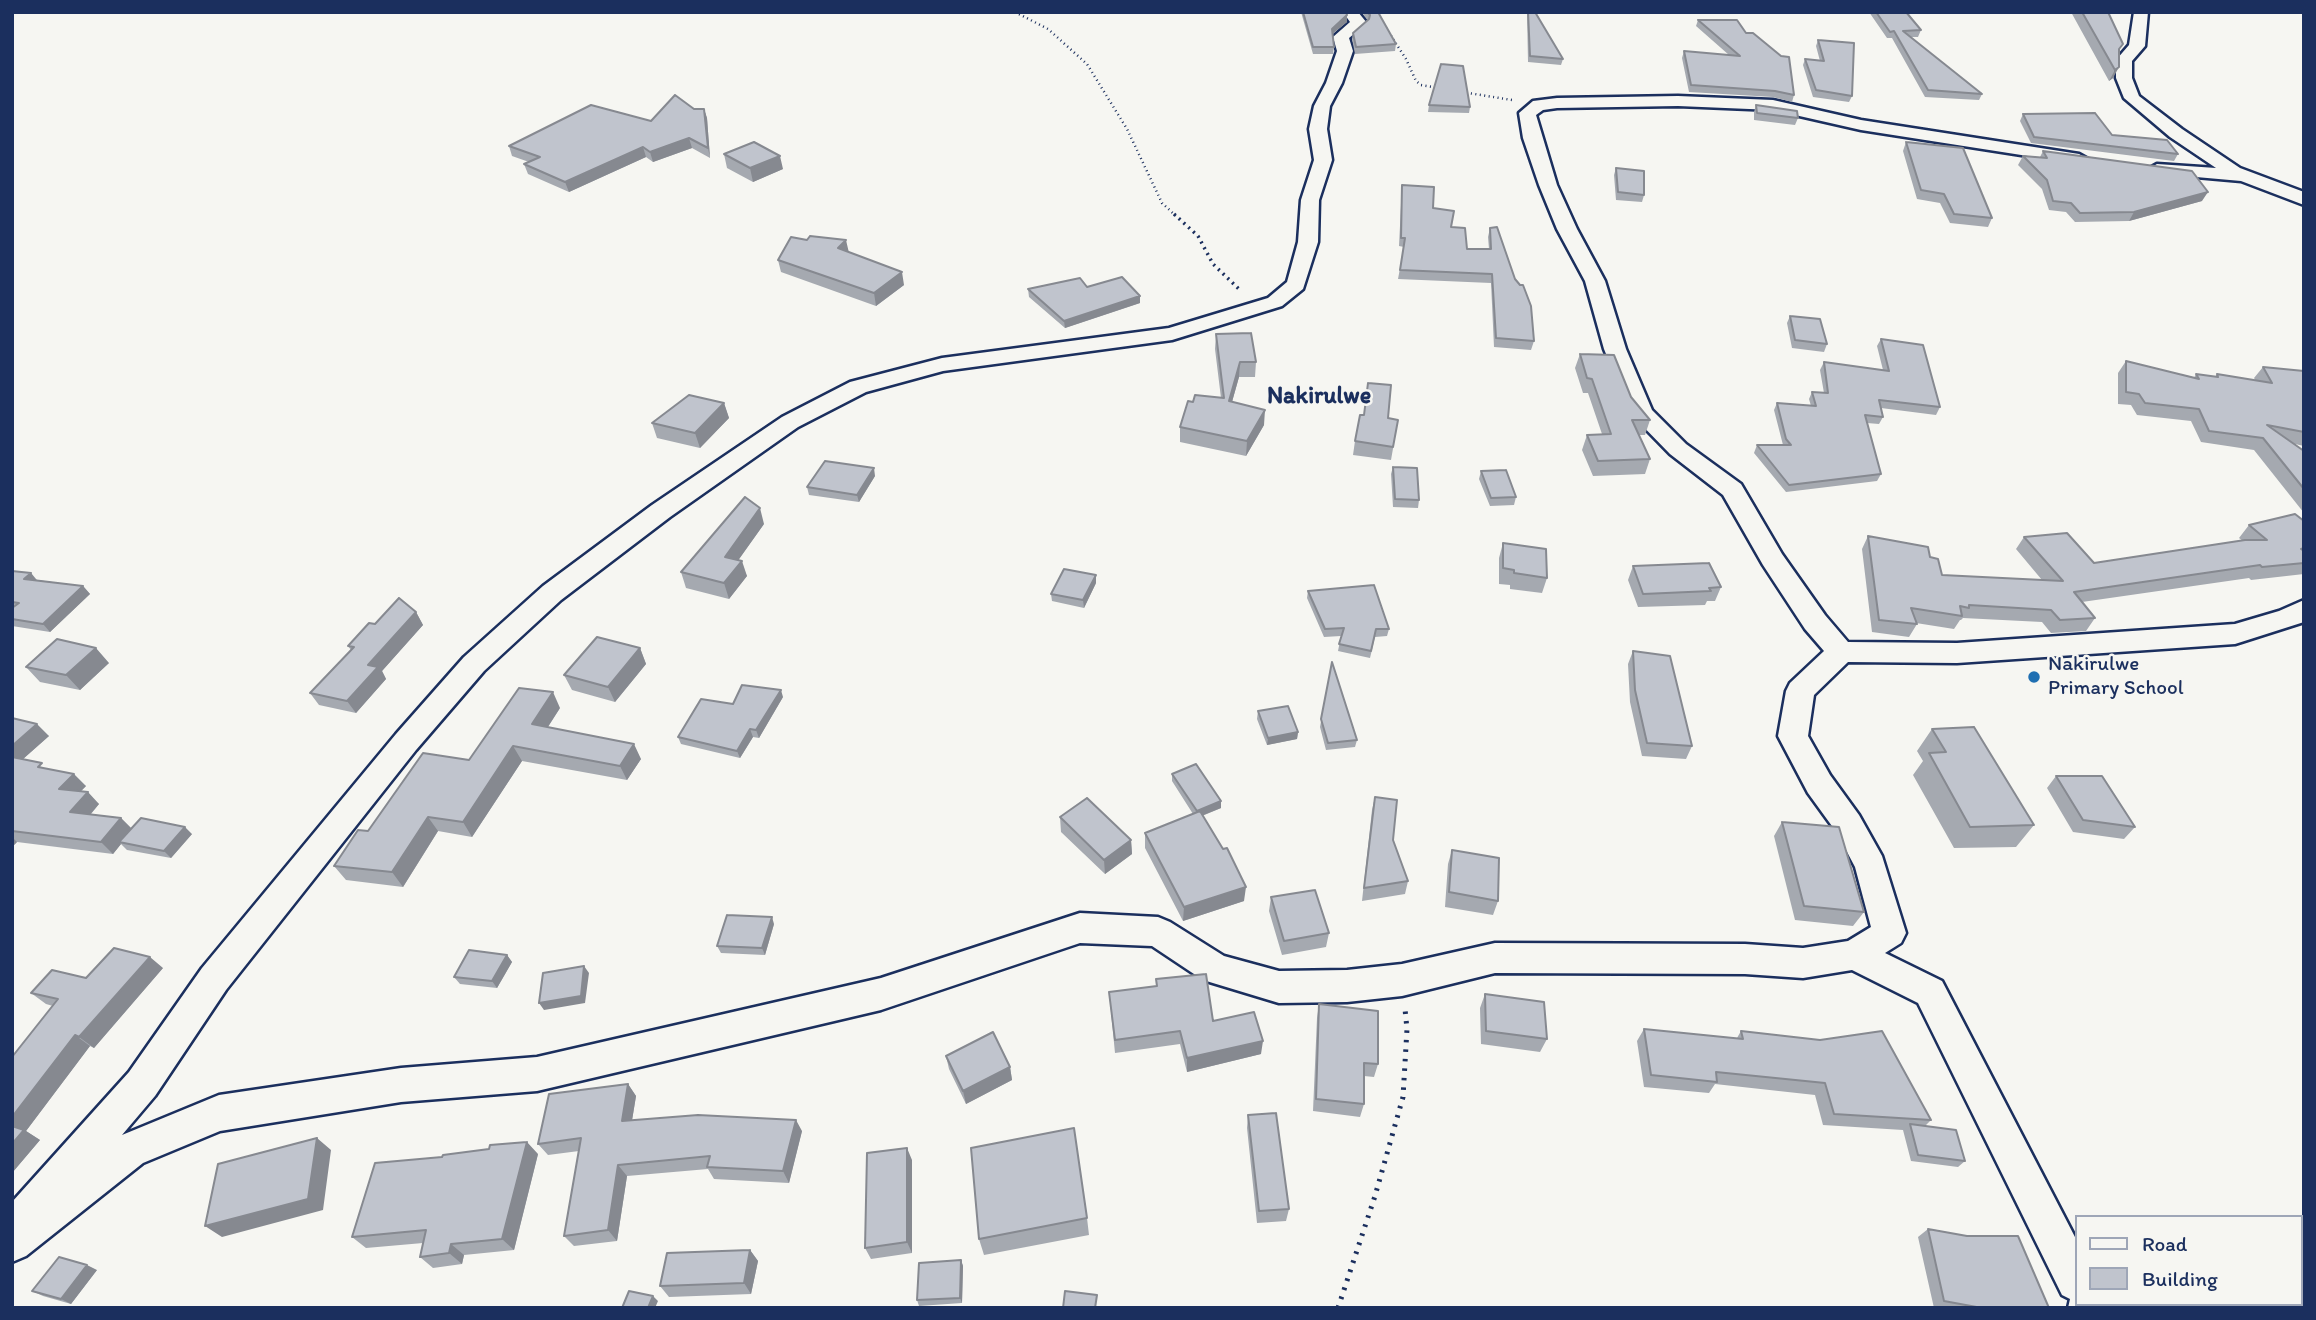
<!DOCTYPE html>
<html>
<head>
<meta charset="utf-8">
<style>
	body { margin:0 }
	#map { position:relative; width:2316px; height:1320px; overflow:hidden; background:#f6f6f2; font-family:Itim,sans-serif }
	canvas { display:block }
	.frame { position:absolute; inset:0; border:14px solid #1b2f5e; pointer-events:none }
	.legend { position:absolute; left:2075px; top:1215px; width:228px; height:91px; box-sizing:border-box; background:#f6f6f2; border:2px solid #9ea6b7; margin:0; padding:9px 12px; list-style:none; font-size:21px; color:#1b2f5e }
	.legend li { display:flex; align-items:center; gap:14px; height:35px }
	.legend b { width:35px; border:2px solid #9ea6b7 }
</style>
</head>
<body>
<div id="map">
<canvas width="2316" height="1320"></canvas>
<div class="frame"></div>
<ul class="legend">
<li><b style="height:9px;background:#f6f6f2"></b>Road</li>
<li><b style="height:19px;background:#c0c4cd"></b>Building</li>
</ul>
</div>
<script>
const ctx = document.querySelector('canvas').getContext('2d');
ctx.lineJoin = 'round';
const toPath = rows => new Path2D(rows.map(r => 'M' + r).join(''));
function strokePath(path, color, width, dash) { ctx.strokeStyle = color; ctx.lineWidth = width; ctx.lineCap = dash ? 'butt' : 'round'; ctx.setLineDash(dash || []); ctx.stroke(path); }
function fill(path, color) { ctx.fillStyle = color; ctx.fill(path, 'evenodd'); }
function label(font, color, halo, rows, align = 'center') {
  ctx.font = font + ' Itim,sans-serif'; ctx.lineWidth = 5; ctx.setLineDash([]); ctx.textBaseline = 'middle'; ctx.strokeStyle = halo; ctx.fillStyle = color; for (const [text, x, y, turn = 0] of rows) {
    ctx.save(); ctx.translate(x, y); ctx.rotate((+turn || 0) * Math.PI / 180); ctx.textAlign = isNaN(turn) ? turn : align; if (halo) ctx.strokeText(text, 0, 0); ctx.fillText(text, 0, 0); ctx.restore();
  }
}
const pathFar2 = toPath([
	[1015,12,1048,29,1087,64,1127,129,1162,203,1176,216],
	[1386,28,1406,59,1416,81,1421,85,1439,88],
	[1462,92,1512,100]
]);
const pathFar1 = toPath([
	[1174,214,1198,236,1213,264,1240,290]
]);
const path = toPath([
	[1338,1308,1375,1196,1403,1097,1407,1029,1405,1009]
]);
const minor = toPath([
	[1343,12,1358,12,1367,23,1349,38,1353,51,1342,83,1330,106,1327,129,1332,160,1319,200,1318,242,1303,289,1282,306,1172,340,943,371,866,392,798,427,670,517,561,600,484,671,416,750,226,990,155,1096,122,1135,219,1095,401,1068,537,1057,881,978,1080,913,1158,917,1170,922,1224,956,1279,971,1347,970,1402,964,1495,943,1745,944,1803,948,1848,941,1871,927,1855,867,1837,833,1808,793,1778,736,1786,691,1790,683,1824,651,1805,629,1763,565,1723,495,1670,454,1630,413,1604,349,1585,281,1557,229,1539,185,1523,138,1519,113,1533,101,1557,98,1678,96,1773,100,1861,120,2079,154,2088,159,2079,164,1861,130,1773,110,1678,106,1557,108,1543,110,1536,115,1557,185,1577,229,1605,281,1626,349,1652,410,1686,444,1741,484,1782,554,1825,615,1848,642,1957,643,2235,624,2279,611,2304,600,2304,622,2235,644,1957,663,1848,662,1814,695,1808,736,1830,775,1859,815,1882,856,1906,933,1901,943,1885,953,1942,981,2076,1239,2076,1304,2109,1304,2109,1308,2068,1308,2070,1299,2062,1295,1918,1003,1852,970,1803,978,1745,974,1495,973,1402,996,1347,1002,1279,1003,1203,980,1152,946,1080,943,881,1010,537,1091,401,1102,220,1131,143,1163,26,1256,12,1262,12,1202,129,1072,202,968,396,734,464,657,543,586,652,505,782,417,850,382,942,358,1169,328,1268,298,1287,282,1298,242,1301,200,1314,160,1309,129,1314,106,1326,83,1337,51,1333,37,1350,22,1343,12],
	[2134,12,2148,12,2145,46,2132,61,2132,78,2139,96,2182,129,2240,168,2304,192,2304,205,2241,181,2151,173,2148,169,2157,164,2216,168,2170,137,2124,98,2116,78,2116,60,2129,45,2134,12]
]);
const wall = toPath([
	[1301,12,1346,12,1347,22,1332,34,1334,47,1333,54,1313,54],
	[1361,12,1378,12,1396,44,1395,51,1355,54,1352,39,1353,33,1368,20],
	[1527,12,1535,12,1563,59,1561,65,1528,62],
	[1869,12,1906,12,1921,30,1918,37,1911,37,1982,94,1979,100,1925,97,1892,38,1887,38],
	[2071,12,2108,12,2119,51,2113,78,2109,81],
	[1698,20,1794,95,1792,102,1773,97,1689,92,1682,58,1684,51,1729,55,1696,26],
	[1818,40,1852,96,1849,102,1813,97,1803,65,1805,59,1820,61,1816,46],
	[1429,105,1470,107,1469,113,1428,112],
	[1756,105,1798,118,1795,125,1754,120,1754,112],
	[694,109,704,109,707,118,710,158,692,148,653,162,646,157,569,192,528,174,524,164,529,162,512,156,509,146,651,121],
	[2023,114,2112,135,2178,154,2174,161,2031,143,2020,121],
	[1906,142,1992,218,1988,227,1950,223,1940,203,1917,199,1903,151],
	[2043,151,2202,201,2129,221,2075,222,2066,212,2049,210,2042,189,2018,165,2023,156,2040,157],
	[724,154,783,169,753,182,727,168],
	[1616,168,1644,195,1642,202,1616,200,1614,175],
	[1402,185,1433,208,1451,227,1467,249,1489,249,1488,237,1490,228,1534,341,1531,350,1494,347,1491,283,1398,279,1404,247,1399,246],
	[849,252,904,285,876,306,781,272,778,260],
	[1028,289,1140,303,1065,328,1029,297],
	[1790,316,1827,344,1824,352,1792,348,1787,323],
	[1216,334,1256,362,1255,377,1239,377,1232,402,1264,425,1246,456,1180,442,1180,427,1193,402,1221,398,1215,349],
	[1881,339,1940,407,1936,415,1881,408,1883,417,1879,424,1867,423,1881,474,1877,481,1786,492,1754,453,1757,445,1783,445,1774,410,1777,403,1811,406,1809,399,1812,392,1824,393,1820,370,1824,362,1883,370,1877,346],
	[1580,354,1631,397,1650,420,1645,435,1639,435,1650,459,1645,474,1593,476,1582,450,1587,435,1602,434,1588,393,1583,393,1575,368],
	[2126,361,2194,378,2196,374,2215,377,2217,374,2256,381,2254,378,2263,367,2304,371,2304,446,2295,444,2304,451,2304,513,2254,450,2201,442,2191,421,2137,415,2131,405,2118,404,2118,373],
	[724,403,729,418,700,448,657,438,652,423],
	[1388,418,1398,420,1391,460,1353,455,1355,441],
	[1393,467,1419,500,1418,508,1393,507,1391,474],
	[1481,471,1516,497,1514,505,1490,506,1479,479],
	[875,476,859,502,809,495,807,487],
	[2304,521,2304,574,2251,580,2249,578,2082,602,2095,618,2086,631,2051,633,2042,622,1963,618,1961,620,1960,620,1954,629,1916,623,1917,624,1909,637,1872,632,1862,549,1868,536,1930,557,1942,575,2042,580,2016,549,2024,537,2094,563,2243,541,2239,538,2249,525],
	[764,524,738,560,747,576,729,599,686,588,681,572],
	[1503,543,1547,578,1542,593,1510,589,1510,585,1499,584,1499,558],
	[1633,566,1721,587,1715,601,1707,601,1705,605,1638,607,1628,580],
	[12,571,31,573,37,580,83,586,90,594,50,632,12,626],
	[1096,583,1084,608,1052,601,1051,594],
	[1308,591,1389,629,1387,636,1375,637,1370,658,1338,651,1341,636,1324,637,1307,598],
	[416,612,423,625,382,671,386,679,356,713,319,705,310,693,351,650,348,646,375,624],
	[640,648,646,664,615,702,572,690,564,675],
	[1633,651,1692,746,1686,759,1642,756,1630,702,1628,664],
	[1332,662,1357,740,1355,747,1326,750,1320,727],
	[109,663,80,690,40,682,26,667],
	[783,697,759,738,753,737,740,758,681,744,678,737],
	[560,708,548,727,641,759,627,780,522,761,472,837,438,831,403,887,346,880,334,866,368,831,469,760],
	[1258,711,1298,732,1297,739,1267,745,1257,719],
	[12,718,49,736,23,759,86,786,80,792,99,804,91,814,121,818,132,829,192,834,171,858,127,850,121,844,113,854,17,842,12,847],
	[1932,729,2034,825,2016,847,1954,848,1913,775,1923,761,1917,751],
	[1172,774,1221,801,1221,808,1202,816,1244,901,1183,921,1145,848,1145,833,1193,814,1172,781],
	[2056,776,2135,827,2124,839,2073,832,2047,788],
	[1375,797,1393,840,1408,881,1405,894,1362,901,1372,810],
	[1060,817,1131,840,1132,854,1105,874,1061,832],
	[1782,822,1864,912,1853,926,1795,920,1774,836],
	[1452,850,1498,901,1493,915,1445,907,1448,864],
	[1271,897,1329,933,1326,947,1282,955,1269,911],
	[774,924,765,955,721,953,717,946],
	[507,955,512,962,497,988,460,984,454,977],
	[163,968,94,1048,90,1046,26,1131,40,1140,12,1173,12,1057,53,1006,46,1004,31,993,86,978],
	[1156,979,1213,1021,1261,1054,1187,1072,1180,1044,1115,1053,1109,992,1156,986],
	[1485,994,1547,1039,1540,1052,1481,1044,1480,1008],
	[1319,1004,1378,1064,1374,1077,1364,1076,1364,1104,1360,1117,1313,1111,1317,1018],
	[1644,1029,1737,1038,1741,1031,1931,1120,1925,1126,1965,1161,1958,1167,1911,1161,1903,1130,1823,1125,1815,1095,1715,1084,1709,1093,1644,1087,1637,1041],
	[946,1056,1010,1067,1012,1080,966,1104,949,1069],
	[628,1084,636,1096,632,1120,802,1131,789,1183,714,1179,708,1169,627,1176,617,1241,574,1246,564,1236,579,1151,548,1155,538,1144],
	[1248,1115,1289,1209,1286,1221,1257,1223,1247,1128],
	[538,1154,514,1250,464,1255,462,1264,433,1268,420,1257,423,1243,366,1248,352,1237],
	[912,1160,912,1253,871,1259,865,1248],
	[1087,1218,1089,1235,984,1255,979,1239],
	[1928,1229,2049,1308,1934,1308,1918,1237],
	[750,1250,758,1261,751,1294,669,1297,660,1286],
	[961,1260,963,1266,962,1303,919,1306,917,1300],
	[97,1270,71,1304,43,1296,32,1291]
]);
const shadedWall = toPath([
	[1347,15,1347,22,1331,35,1332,29],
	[2119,67,2113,78,2109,81,2115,70],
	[704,109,707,118,710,158,708,148],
	[689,138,692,148,653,162,650,152],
	[643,147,646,157,569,192,565,182],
	[780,156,783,169,753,182,750,168],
	[2208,192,2202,201,2129,221,2134,212],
	[846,240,849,253,838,248],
	[902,272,904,285,876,306,874,293],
	[1140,296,1140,303,1065,328,1064,321],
	[1240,362,1239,377,1228,416,1229,401],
	[724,403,729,418,700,448,695,433],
	[1265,410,1264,425,1246,456,1247,441],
	[874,468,875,476,859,502,857,495],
	[760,508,764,524,730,572,725,557],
	[742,561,747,576,729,599,724,583],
	[31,573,37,581,24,579],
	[1096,575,1096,583,1084,608,1083,600],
	[83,586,90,594,50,632,43,624],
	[416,612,423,625,382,671,386,679,356,713,347,701,368,665],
	[96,648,109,663,80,690,66,675],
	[640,648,646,664,615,702,608,687],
	[781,690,783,697,759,738,756,730],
	[553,692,560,708,540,739,532,724],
	[37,724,49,736,14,767,12,765,12,746],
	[750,729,753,737,740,758,737,751],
	[1298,732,1297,739,1267,745,1268,738],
	[634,744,641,759,627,780,620,766],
	[513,746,522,761,472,837,463,822],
	[74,774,86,786,71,801,59,789],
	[88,792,99,804,82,824,70,812],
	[1221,801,1221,808,1196,818,1197,811],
	[428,817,438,831,403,887,392,872],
	[121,818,133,830,119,842,121,844,113,854,101,842],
	[185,827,192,834,171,858,164,851],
	[12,837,17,842,12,847],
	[1131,840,1132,854,1105,874,1104,860],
	[1246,887,1244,901,1183,921,1184,907],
	[772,917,774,924,765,955,762,948],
	[507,955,512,962,497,988,492,981],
	[150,957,163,968,94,1048,79,1037],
	[584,966,589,973,585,1003,544,1010,539,1003],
	[75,1035,90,1046,26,1131,40,1140,12,1173,12,1117],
	[1263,1041,1261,1054,1187,1072,1187,1058],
	[1010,1067,1012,1080,966,1104,963,1091],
	[628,1084,636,1096,630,1133,622,1121],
	[796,1120,802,1131,789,1183,783,1171],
	[317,1138,331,1150,323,1210,222,1237,205,1226],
	[527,1142,538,1154,514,1250,502,1239],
	[907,1148,912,1160,912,1253,907,1242],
	[618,1165,627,1176,617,1241,608,1230],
	[451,1244,464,1255,462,1264,449,1253],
	[750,1250,758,1261,751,1294,744,1283],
	[961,1260,963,1266,962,1303,960,1298],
	[87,1265,97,1270,71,1304,61,1299],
	[653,1296,658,1301,655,1308,648,1308]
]);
const building = toPath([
	[1303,12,1346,12,1347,15,1332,29,1334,47,1313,47,1303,12],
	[1367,12,1378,12,1396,44,1356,47,1353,33,1369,19,1370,15,1367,12],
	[1528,12,1535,12,1563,59,1530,56,1528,12],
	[1876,12,1906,12,1921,30,1903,31,1982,94,1928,90,1894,31,1890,32,1876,12],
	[2082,12,2108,12,2123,44,2119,49,2119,67,2115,70,2082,12],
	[1698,20,1737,20,1746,33,1753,33,1781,56,1789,57,1794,95,1775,91,1691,85,1684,51,1740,56,1698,20],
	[1818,40,1854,43,1852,96,1816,90,1805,59,1824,61,1818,40],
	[1441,64,1463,66,1470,107,1429,105,1441,64],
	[675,95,694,109,704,109,708,148,689,138,650,152,643,147,565,182,524,164,540,157,509,146,591,105,651,121,675,95],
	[1756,105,1797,111,1798,118,1757,113,1756,105],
	[2095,113,2112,135,2167,140,2178,154,2034,137,2023,114,2095,113],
	[754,142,780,156,750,168,724,154,754,142],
	[1906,142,1963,148,1992,218,1954,214,1944,194,1921,190,1906,142],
	[2043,151,2192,171,2208,192,2134,212,2080,213,2071,203,2053,201,2047,180,2023,156,2047,158,2043,151],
	[1616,168,1644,171,1644,195,1618,192,1616,168],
	[1402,185,1434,187,1433,208,1454,211,1451,227,1465,228,1467,249,1491,249,1490,228,1497,227,1515,279,1520,285,1523,285,1531,306,1534,341,1496,338,1492,274,1400,270,1405,238,1401,238,1402,185],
	[810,236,846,240,838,248,902,272,874,293,778,260,791,237,807,240,810,236],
	[1122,277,1140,296,1064,321,1028,289,1080,278,1087,287,1122,277],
	[1790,316,1820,319,1827,344,1795,340,1790,316],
	[1251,333,1256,362,1240,362,1229,401,1265,410,1247,441,1180,427,1188,401,1193,402,1195,395,1224,398,1216,334,1251,333],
	[1881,339,1923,345,1940,407,1879,400,1883,417,1865,415,1881,474,1789,485,1757,445,1791,445,1786,439,1777,403,1816,406,1812,392,1828,393,1824,362,1889,371,1881,339],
	[1580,354,1614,355,1631,397,1650,420,1632,420,1650,459,1598,461,1587,435,1611,434,1592,379,1587,378,1580,354],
	[2126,361,2199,379,2196,374,2218,377,2217,374,2272,383,2263,367,2304,371,2304,432,2267,425,2304,451,2304,489,2263,438,2209,431,2199,409,2145,403,2139,394,2126,392,2126,361],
	[1368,383,1391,385,1388,418,1398,420,1393,447,1355,441,1360,415,1364,415,1368,383],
	[689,395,724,403,695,433,652,423,689,395],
	[825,461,874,468,857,495,807,487,825,461],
	[1393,467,1417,468,1419,500,1395,499,1393,467],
	[1506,470,1516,497,1491,498,1481,471,1506,470],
	[745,497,760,508,725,557,742,561,724,583,681,572,745,497],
	[2295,514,2304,521,2304,548,2301,549,2304,551,2304,563,2262,567,2260,565,2074,592,2095,618,2060,620,2051,610,1969,605,1969,608,1960,606,1962,616,1911,608,1917,624,1879,620,1868,536,1928,547,1930,557,1938,559,1942,575,2063,581,2024,537,2067,533,2094,563,2245,540,2267,540,2249,525,2295,514],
	[1503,543,1546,549,1547,578,1514,573,1514,570,1503,568,1503,543],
	[1709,563,1721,587,1709,588,1711,591,1643,594,1633,566,1709,563],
	[1064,569,1096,575,1083,600,1051,594,1064,569],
	[12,571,31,573,24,579,83,586,43,624,12,619,12,608,19,603,12,602,12,571],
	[1374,585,1389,629,1376,629,1371,651,1339,644,1344,628,1325,629,1308,591,1374,585],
	[399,598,416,612,368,665,378,667,347,701,310,693,354,647,348,646,369,623,375,624,399,598],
	[597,637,640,648,608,687,564,675,597,637],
	[57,639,96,648,66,675,26,667,57,639],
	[1633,651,1670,656,1692,746,1647,743,1635,690,1633,651],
	[1332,662,1357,740,1328,743,1321,719,1332,662],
	[742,685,781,690,756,730,750,729,737,751,678,737,701,699,733,704,742,685],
	[519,688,553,692,532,724,634,744,620,766,513,746,463,822,428,817,392,872,334,866,358,830,368,831,423,753,469,760,519,688],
	[1288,706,1298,732,1268,738,1258,711,1288,706],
	[12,718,37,724,12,746,12,718],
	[1974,727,2034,825,1970,827,1929,753,1946,752,1932,729,1974,727],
	[12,757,42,763,38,767,74,774,59,789,88,792,70,812,121,818,101,842,12,831,12,757],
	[1196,764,1221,801,1197,811,1172,774,1196,764],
	[2056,776,2102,776,2135,827,2083,820,2056,776],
	[1375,797,1397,800,1393,840,1408,881,1364,888,1375,797],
	[1087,798,1131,840,1104,860,1060,817,1087,798],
	[1200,811,1223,849,1227,848,1246,887,1184,907,1145,833,1200,811],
	[141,818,185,827,164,851,119,842,141,818],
	[1782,822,1839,827,1864,912,1804,906,1782,822],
	[1452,850,1499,858,1498,901,1449,892,1452,850],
	[1315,890,1329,933,1284,941,1271,897,1315,890],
	[727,915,772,917,762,948,717,946,727,915],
	[114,948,150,957,79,1037,75,1035,12,1117,12,1057,58,999,31,993,52,970,86,978,114,948],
	[469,950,507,955,492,981,454,977,469,950],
	[584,966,581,996,539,1003,543,973,584,966],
	[1206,974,1213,1021,1254,1012,1263,1041,1187,1058,1180,1031,1115,1040,1109,992,1157,986,1156,979,1206,974],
	[1485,994,1544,1002,1547,1039,1486,1031,1485,994],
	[1319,1004,1378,1011,1378,1064,1364,1063,1364,1104,1316,1099,1319,1004],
	[1644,1029,1743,1039,1741,1031,1820,1040,1882,1031,1931,1120,1834,1114,1825,1083,1716,1072,1717,1082,1651,1075,1644,1029],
	[993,1032,1010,1067,963,1091,946,1056,993,1032],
	[628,1084,622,1121,698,1115,796,1120,783,1171,707,1167,710,1156,618,1165,608,1230,564,1236,581,1138,538,1144,549,1094,628,1084],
	[1276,1113,1289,1209,1259,1211,1248,1115,1276,1113],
	[1910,1124,1956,1130,1965,1161,1918,1155,1910,1124],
	[12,1126,24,1130,12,1144,12,1126],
	[1074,1128,1087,1218,979,1239,971,1148,1074,1128],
	[317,1138,308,1199,205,1226,218,1164,317,1138],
	[527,1142,502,1239,451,1244,449,1253,420,1257,426,1230,352,1237,375,1163,442,1157,443,1155,489,1149,490,1145,527,1142],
	[907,1148,907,1242,865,1248,867,1153,907,1148],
	[1928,1229,1967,1236,2018,1236,2049,1308,1982,1308,1944,1301,1928,1229],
	[750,1250,744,1283,660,1286,667,1253,750,1250],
	[59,1257,87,1265,61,1299,32,1291,59,1257],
	[961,1260,960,1298,917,1300,919,1263,961,1260],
	[629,1291,653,1296,648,1308,622,1308,629,1291],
	[1065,1291,1097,1295,1095,1308,1063,1308,1065,1291]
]);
const markers = [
	[2034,677,7,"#1f6fb2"]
];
const poiNames = [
	["Nakirulwe",2048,665],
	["Primary School",2048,689]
];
const quarterNames = [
	["Nakirulwe",1319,397]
];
strokePath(minor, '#1b2f5e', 5);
strokePath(pathFar2, '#1b2f5e', 2.5, [1, 3.5]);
strokePath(pathFar1, '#1b2f5e', 3.5, [2, 4.5]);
strokePath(path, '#1b2f5e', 5, [2.5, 7]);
fill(minor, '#f6f6f2');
fill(wall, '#a5a9b0');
fill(shadedWall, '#868990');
fill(building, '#c0c4cd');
strokePath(building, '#868990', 2);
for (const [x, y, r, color] of markers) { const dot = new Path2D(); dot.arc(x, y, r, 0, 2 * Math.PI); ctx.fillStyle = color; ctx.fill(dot); strokePath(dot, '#f6f6f2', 2.5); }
label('21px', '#1b2f5e', '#f6f6f2', poiNames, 'left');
label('bold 24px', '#1b2f5e', '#f6f6f2', quarterNames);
</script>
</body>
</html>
